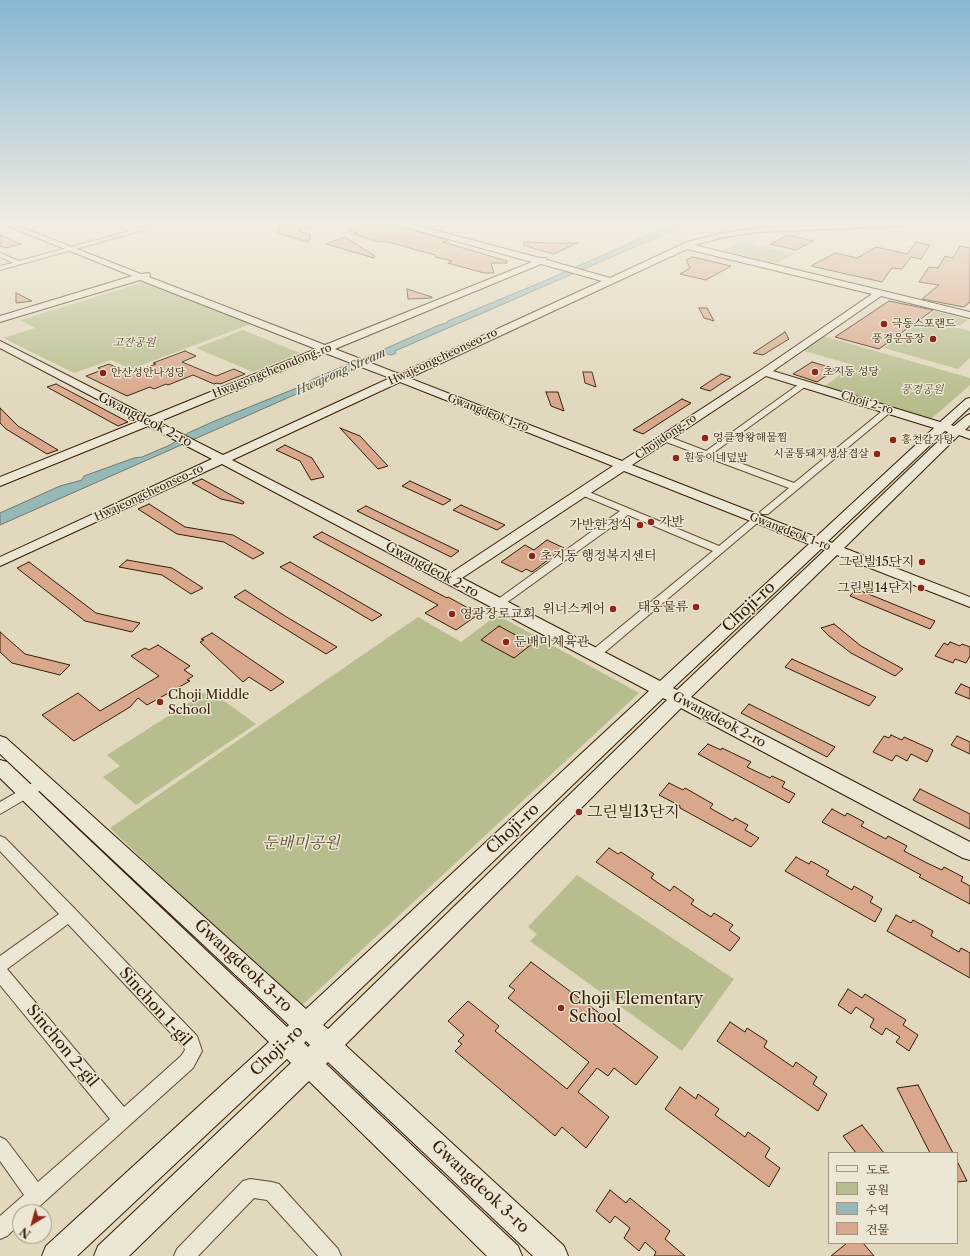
<!DOCTYPE html>
<html>
<head>
<meta charset="utf-8">
<style>
	body { margin:0 }
	#map { position:relative; width:970px; height:1256px; overflow:hidden; background:#e2d8bd; font-family:"Libre Caslon Text","Noto Serif KR",serif }
	canvas { display:block }
	.legend { position:absolute; left:828px; top:1152px; width:130px; height:92px; box-sizing:border-box; background:#ece6d4; border:1px solid #a29680; margin:0; padding:5px 7px; list-style:none; font-size:12px; color:#341d03 }
	.legend li { display:flex; align-items:center; gap:8px; height:20px }
	.legend b { width:20px; border:1px solid #a29680 }
	.north { position:absolute; left:12px; top:1204px; width:40px; height:40px; box-sizing:border-box; background:#ece6d4; border:1px solid #a29680; border-radius:50%; rotate:217deg; font-size:11px; font-weight:700; line-height:16px; text-align:center; color:#341d03 }
	.north::after { content:''; display:block; margin:auto; width:14px; height:18px; background:#8f2418; clip-path:polygon(50% 0,100% 100%,50% 72%,0 100%) }
</style>
</head>
<body>
<div id="map">
<canvas width="970" height="1256"></canvas>
<ul class="legend">
<li><b style="height:5px;background:#ece6d4"></b>도로</li>
<li><b style="height:11px;background:#b8bd8e"></b>공원</li>
<li><b style="height:11px;background:#96b9b7"></b>수역</li>
<li><b style="height:11px;background:#d9a88c"></b>건물</li>
</ul>
<div class="north">N</div>
</div>
<script>
const ctx = document.querySelector('canvas').getContext('2d');
ctx.lineJoin = 'round';
function fill(path, color) { ctx.fillStyle = color; ctx.fill(path, 'evenodd'); }
const toPath = rows => new Path2D(rows.map(r => 'M' + r).join(''));
function strokePath(path, color, width, dash) { ctx.strokeStyle = color; ctx.lineWidth = width; ctx.lineCap = dash ? 'butt' : 'round'; ctx.setLineDash(dash || []); ctx.stroke(path); }
function label(font, color, halo, rows, align = 'center') {
  ctx.font = font + ' "Libre Caslon Text","Noto Serif KR",serif'; ctx.lineWidth = 3; ctx.setLineDash([]); ctx.textBaseline = 'middle'; ctx.strokeStyle = halo; ctx.fillStyle = color; for (const [text, x, y, turn = 0] of rows) {
    ctx.save(); ctx.translate(x, y); ctx.rotate((+turn || 0) * Math.PI / 180); ctx.textAlign = isNaN(turn) ? turn : align; if (halo) ctx.strokeText(text, 0, 0); ctx.fillText(text, 0, 0); ctx.restore();
  }
}
const green = toPath([
	[741,242,794,254,776,263,723,250],
	[144,282,251,324,131,369,111,360,74,373,3,338,35,328,20,320],
	[934,311,968,320,960,326,927,318],
	[924,319,970,331,970,358,958,369,884,348],
	[243,330,290,349,300,353,253,372,196,348],
	[823,336,970,378,970,385,931,419,825,386,853,365,801,350],
	[497,615,639,693,299,1008,110,828,418,617,461,642],
	[209,690,256,724,136,805,103,777,120,766,107,755],
	[577,875,734,979,682,1051,530,941,537,934,528,927]
]);
const water = toPath([
	[492,224,631,224,539,227,492,224],
	[673,224,702,224,677,229,646,242,395,351,396,353,392,355,387,354,0,525,0,513,60,486,82,480,84,476,134,458,142,457,170,445,188,433,217,420,304,385,313,379,380,351,439,325,447,323,448,321,549,279,664,228,673,225,673,224]
]);
const building = toPath([
	[280,224,317,224,317,225,299,231,311,235,309,242,278,233,280,224],
	[350,224,391,224,448,240,443,242,507,261,507,263,491,263,494,273,484,273,448,263,452,261,436,257,435,255,384,241,381,242,353,234,358,233,349,231,350,224],
	[0,235,21,244,5,248,0,246,0,235],
	[788,235,813,241,796,250,770,244,788,235],
	[345,237,375,256,374,258,326,244,345,237],
	[524,242,550,243,578,243,553,254,523,245,524,242],
	[916,242,930,245,921,259,911,257,902,269,892,268,882,282,811,266,835,253,857,258,876,247,907,254,916,242],
	[960,246,970,248,970,302,964,307,922,299,939,285,919,282,929,267,938,268,945,256,953,258,960,246],
	[693,257,731,266,706,280,680,274,690,268,686,260,693,257],
	[407,289,432,297,432,298,408,299,407,289],
	[16,293,32,301,16,303,16,293],
	[889,301,933,310,879,349,835,337,889,301],
	[699,308,707,308,714,321,704,318,699,308],
	[785,332,789,339,763,355,753,353,785,332],
	[185,351,196,356,182,362,216,376,234,369,245,374,220,384,217,383,214,384,193,375,168,385,166,384,154,389,150,387,127,396,86,376,102,370,98,368,109,364,130,374,156,364,153,363,185,351],
	[812,362,836,369,817,382,793,374,812,362],
	[583,372,592,372,596,387,585,383,583,372],
	[721,374,731,377,710,391,700,388,721,374],
	[56,384,96,405,128,422,118,426,47,387,56,384],
	[546,392,558,392,564,411,551,406,546,392],
	[682,399,691,403,643,434,633,430,682,399],
	[0,408,18,426,58,450,47,454,6,429,0,423,0,408],
	[340,428,360,436,388,466,378,469,340,428],
	[285,445,312,458,324,477,311,480,300,461,276,450,285,445],
	[202,479,244,502,243,504,221,499,192,483,202,479],
	[410,481,451,500,443,505,402,486,410,481],
	[149,504,185,527,233,535,264,553,253,559,224,542,177,534,138,509,149,504],
	[461,505,505,525,497,530,453,510,461,505],
	[366,506,407,526,459,551,451,557,357,511,366,506],
	[322,532,447,598,448,597,479,614,456,630,425,613,438,605,313,537,322,532],
	[547,540,564,548,532,572,526,569,522,572,501,562,525,545,534,550,547,540],
	[127,560,172,568,203,588,191,594,162,575,119,567,127,560],
	[29,562,96,613,140,623,132,632,85,621,17,568,29,562],
	[290,562,330,585,382,615,372,621,280,567,290,562],
	[856,589,935,621,930,629,850,596,856,589],
	[245,590,285,616,337,647,326,654,234,597,245,590],
	[834,624,861,646,903,669,895,676,851,653,829,636,821,628,834,624],
	[499,626,532,644,514,658,481,640,499,626],
	[0,632,25,654,70,665,60,675,12,663,0,652,0,632],
	[212,633,284,682,271,691,249,677,243,682,200,642,204,640,201,639,212,633],
	[950,642,960,646,962,644,970,647,970,656,966,663,955,659,953,663,935,656,944,643,948,645,950,642],
	[158,645,190,666,184,670,193,676,187,680,190,681,147,705,138,698,130,707,74,741,42,715,78,693,100,711,159,676,131,656,145,648,149,650,158,645],
	[792,659,876,697,869,706,785,667,792,659],
	[961,684,970,688,970,699,955,693,961,684],
	[749,704,835,747,827,757,741,713,749,704],
	[891,735,902,740,904,737,933,750,927,762,911,754,907,761,896,755,892,761,873,752,884,736,889,738,891,735],
	[957,736,970,742,970,754,951,745,957,736],
	[708,744,721,750,722,748,751,762,747,767,770,778,772,776,785,782,782,787,795,794,789,803,698,754,708,744],
	[669,783,683,790,685,788,713,804,710,808,733,821,735,818,748,825,745,830,759,838,751,847,680,808,680,806,659,795,669,783],
	[920,789,970,814,970,829,913,800,920,789],
	[832,809,845,816,847,813,864,822,861,826,886,839,888,836,907,846,904,851,927,863,942,870,944,867,963,877,961,881,970,886,970,904,919,877,921,875,822,822,832,809],
	[609,848,618,854,621,852,654,874,651,878,670,891,674,886,694,900,691,904,711,917,714,913,733,925,729,930,740,938,730,951,596,862,609,848],
	[796,857,809,864,811,861,829,871,826,875,852,890,854,886,873,897,870,902,882,909,875,922,785,871,796,857],
	[896,915,911,923,913,920,933,931,931,936,959,952,961,948,970,953,970,978,887,931,896,915],
	[531,962,658,1057,636,1085,614,1068,608,1076,597,1068,578,1092,609,1117,586,1148,562,1127,555,1136,455,1051,462,1044,458,1041,464,1035,448,1021,468,1001,499,1026,495,1031,567,1089,589,1062,508,998,515,990,509,986,531,962],
	[848,989,862,998,865,994,906,1020,903,1025,918,1035,909,1051,896,1042,900,1037,886,1028,882,1035,870,1027,874,1019,856,1007,851,1014,838,1005,848,989],
	[730,1022,745,1032,747,1028,767,1041,764,1047,793,1067,796,1062,817,1077,813,1084,827,1094,818,1111,717,1041,730,1022],
	[918,1085,953,1153,930,1153,897,1088,918,1085],
	[680,1087,696,1099,698,1094,719,1109,715,1115,745,1137,748,1132,770,1148,765,1157,780,1168,769,1187,665,1109,680,1087],
	[862,1125,884,1153,856,1153,843,1136,862,1125],
	[957,1161,967,1181,957,1182,957,1161],
	[610,1190,626,1203,630,1198,670,1231,665,1239,685,1256,654,1256,656,1252,645,1242,639,1251,624,1238,630,1228,615,1216,610,1223,596,1211,610,1190],
	[847,1243,863,1243,874,1256,831,1256,847,1243]
]);
const street = toPath([
	[111,224,118,224,136,229,158,224,165,224,0,270,0,266,13,263,0,257,0,253,19,261,130,231,111,224],
	[802,382,808,382,809,384,713,453,794,483,886,408,889,408,893,410,768,514,762,514,760,512,789,488,661,440,660,438,661,436,667,436,706,451,802,382],
	[582,489,719,546,754,517,760,517,762,519,598,658,594,659,590,658,588,655,590,652,713,551,628,515,502,606,494,606,493,604,494,602,620,511,579,494,577,492,582,489],
	[43,777,48,778,50,782,48,786,0,814,0,802,43,777],
	[0,836,5,838,75,909,197,1036,202,1051,193,1068,33,1212,20,1212,20,1224,7,1236,0,1239,0,1216,24,1195,0,1161,0,1137,6,1140,38,1182,110,1119,0,985,0,956,59,914,0,851,0,836],
	[68,924,184,1047,185,1050,181,1056,124,1107,7,969,68,924],
	[250,1179,272,1182,279,1184,338,1249,341,1256,318,1256,267,1200,254,1198,198,1256,174,1256,177,1249,243,1181,250,1179]
]);
const secondary = toPath([
	[3,224,13,224,141,274,149,273,150,275,149,277,325,345,532,262,401,226,400,224,411,224,540,258,546,258,547,260,610,278,687,242,723,233,759,228,858,224,908,224,904,226,759,232,724,237,694,245,970,312,970,318,881,296,773,371,940,422,966,399,970,398,970,407,951,425,954,426,966,416,970,414,970,425,965,430,970,431,970,439,959,435,844,548,970,597,970,607,837,555,691,697,970,842,970,860,963,858,681,708,345,1045,564,1246,568,1256,533,1256,328,1062,326,1064,518,1246,522,1256,487,1256,309,1081,129,1256,94,1256,98,1246,291,1063,287,1059,77,1256,42,1256,46,1246,269,1042,0,778,0,760,7,762,287,1027,289,1025,0,754,0,736,6,738,306,1009,649,691,222,464,0,566,0,557,212,459,148,426,0,486,0,477,139,421,0,348,0,341,149,417,316,349,140,280,0,322,0,316,132,276,3,224],
	[687,249,872,294,761,370,622,461,409,378,687,249],
	[541,264,602,281,399,374,335,349,541,264],
	[325,353,390,378,223,455,158,422,325,353],
	[766,376,934,428,816,537,632,465,766,376],
	[400,382,613,466,451,573,232,460,400,382],
	[945,431,948,432,832,543,828,541,945,431],
	[624,471,809,544,660,681,462,578,624,471],
	[821,549,825,550,677,690,673,688,821,549],
	[663,698,667,700,328,1029,323,1025,663,698],
	[306,1041,310,1045,308,1047,304,1043,306,1041]
]);
const markers = [
	[884,324,4,"#8f2418"],
	[933,339,4,"#8f2418"],
	[815,372,4,"#8f2418"],
	[103,373,4,"#8f2418"],
	[705,438,4,"#8f2418"],
	[893,440,4,"#8f2418"],
	[877,454,4,"#8f2418"],
	[676,458,4,"#8f2418"],
	[651,522,4,"#8f2418"],
	[640,525,4,"#8f2418"],
	[532,556,4,"#8f2418"],
	[922,562,4,"#8f2418"],
	[921,588,4,"#8f2418"],
	[696,607,4,"#8f2418"],
	[613,609,4,"#8f2418"],
	[452,614,4,"#8f2418"],
	[506,642,4,"#8f2418"],
	[160,702,4,"#8f2418"],
	[579,812,4,"#8f2418"],
	[561,1008,4,"#8f2418"]
];
const farPoinames = [
	["극동스포랜드",892,324],
	["풍경운동장",925,339,"right"],
	["초지동 성당",823,372],
	["안산성안나성당",111,373],
	["엉클짱왕해물찜",713,438],
	["홍천감자탕",901,440],
	["시골통돼지생삼겹살",869,454,"right"],
	["흰둥이네덮밥",684,458]
];
const farParknames = [
	["고잔공원",134,343],
	["풍경공원",922,390]
];
const farStreetnames = [
	["Hwajeongcheonseo-ro",443,357,-25],
	["Hwajeongcheondong-ro",272,371,-22],
	["Choji 2-ro",867,403,17],
	["Gwangdeok 1-ro",488,413,21],
	["Chojidong-ro",666,437,-34],
	["Hwajeongcheonseo-ro",149,493,-25],
	["Gwangdeok 1-ro",790,532,21]
];
const farWaternames = [
	["Hwajeong Stream",341,372,-24]
];
const streetNames = [
	["Gwangdeok 2-ro",145,420,27],
	["Gwangdeok 2-ro",432,570,28],
	["Gwangdeok 2-ro",719,720,28]
];
const poiNames = [
	["가반",659,522],
	["가반한정식",632,525,"right"],
	["초지동 행정복지센터",540,556],
	["그린빌15단지",914,562,"right"],
	["그린빌14단지",913,588,"right"],
	["태웅물류",688,607,"right"],
	["위너스케어",605,609,"right"],
	["영광장로교회",460,614],
	["둔배미체육관",514,642],
	["Choji Middle",168,695],
	["School",168,710]
];
const nearStreetnames = [
	["Choji-ro",749,607,-43],
	["Choji-ro",513,829,-43],
	["Gwangdeok 3-ro",243,966,43],
	["Sinchon 1-gil",155,1007,48],
	["Sinchon 2-gil",62,1046,50],
	["Choji-ro",277,1051,-43],
	["Gwangdeok 3-ro",480,1187,43]
];
const nearPoinames = [
	["그린빌13단지",587,812],
	["Choji Elementary",569,999],
	["School",569,1017]
];
const nearParknames = [
	["둔배미공원",301,843]
];
fill(green, '#b8bd8e');
fill(water, '#96b9b7');
strokePath(water, '#6f7b6f', 1);
fill(building, '#d9a88c');
strokePath(building, '#341d03', 1);
strokePath(street, '#604c32', 2);
strokePath(secondary, '#341d03', 2);
fill(street, '#ece6d4');
fill(secondary, '#ece6d4');
const sky = ctx.createLinearGradient(0, 0, 0, 399);
sky.addColorStop(0, '#87b6d4');
sky.addColorStop(0.56, '#f2ede1');
sky.addColorStop(1, '#f2ede100');
ctx.fillStyle = sky;
ctx.fillRect(0, 0, 970, 399);
for (const [x, y, r, color] of markers) { const dot = new Path2D(); dot.arc(x, y, r, 0, 2 * Math.PI); ctx.fillStyle = color; ctx.fill(dot); strokePath(dot, '#ece6d4', 1.5); }
label('11px', '#341d03', '#ece6d4', farPoinames, 'left');
label('italic 11px', '#5c4d2d', '#ece6d4', farParknames);
label('11px', '#341d03', '#ece6d4', farStreetnames);
label('italic 12px', '#514c39', '#ece6d4', farWaternames);
label('13px', '#341d03', '#ece6d4', streetNames);
label('13px', '#341d03', '#ece6d4', poiNames, 'left');
label('16px', '#341d03', '#ece6d4', nearStreetnames);
label('16px', '#341d03', '#ece6d4', nearPoinames, 'left');
label('italic 16px', '#5c4d2d', '#ece6d4', nearParknames);
</script>
</body>
</html>
